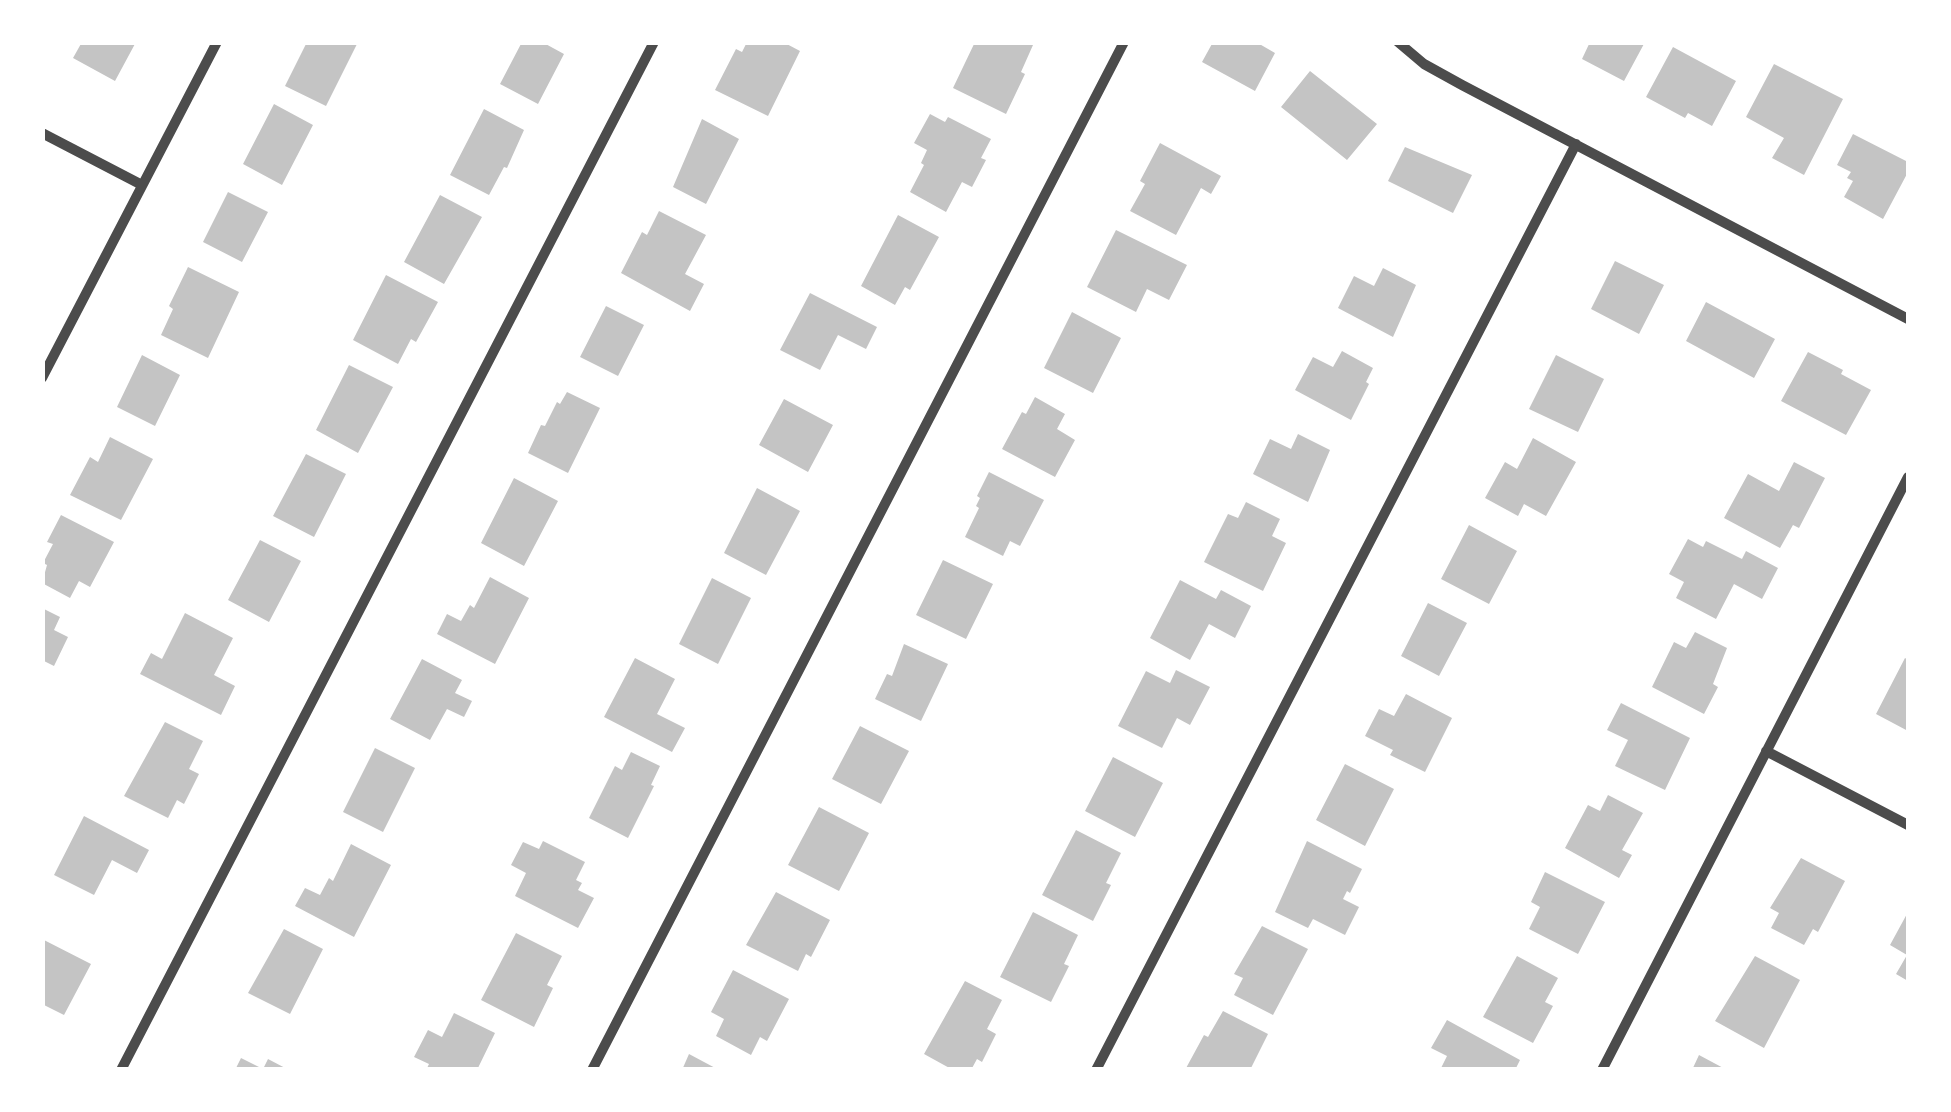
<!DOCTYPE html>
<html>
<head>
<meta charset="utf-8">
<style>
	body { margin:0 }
	#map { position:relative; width:1951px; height:1112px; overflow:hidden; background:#fff; font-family:Mulish,sans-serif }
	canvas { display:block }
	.frame { position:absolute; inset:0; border:45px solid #fff; pointer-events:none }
</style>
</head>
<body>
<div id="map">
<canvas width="1951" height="1112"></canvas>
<div class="frame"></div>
</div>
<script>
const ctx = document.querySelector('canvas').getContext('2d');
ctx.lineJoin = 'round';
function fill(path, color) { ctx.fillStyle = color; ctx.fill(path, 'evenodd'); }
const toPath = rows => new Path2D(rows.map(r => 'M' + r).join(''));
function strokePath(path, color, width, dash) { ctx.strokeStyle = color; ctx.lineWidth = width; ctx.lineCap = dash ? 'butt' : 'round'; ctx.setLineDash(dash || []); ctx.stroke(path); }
const building = toPath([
	[82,42,136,42,115,81,73,58],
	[307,42,358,42,326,106,285,86],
	[522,42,542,42,564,54,538,104,500,84],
	[747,42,783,42,800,51,768,116,715,90,736,49,742,52],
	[975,42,1027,42,1033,45,1021,72,1025,74,1006,114,953,88],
	[1213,42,1256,42,1275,53,1255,91,1202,62],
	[1590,42,1645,42,1624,81,1582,59],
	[1673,47,1736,81,1712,126,1688,113,1685,118,1646,97],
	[1774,64,1843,99,1804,175,1772,158,1784,138,1746,117],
	[1310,71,1377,124,1347,160,1281,107],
	[274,104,313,125,282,185,243,164],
	[484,109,524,130,507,168,504,167,489,195,450,175],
	[930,114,945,122,948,117,991,139,981,158,986,160,972,187,962,182,946,212,910,192,924,165,921,163,927,150,914,143],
	[702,119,739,139,706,204,673,187],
	[1853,134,1908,162,1908,172,1883,219,1844,197,1853,181,1847,178,1851,172,1837,165],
	[1160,143,1221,176,1211,194,1201,188,1176,235,1130,211,1145,184,1140,181],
	[1405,147,1472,175,1453,213,1388,181],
	[228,192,268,212,242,262,203,242],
	[440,195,482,217,444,284,404,262],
	[659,211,706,235,685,274,704,284,690,311,621,273,642,232,647,235],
	[898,215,939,237,910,290,905,287,895,305,861,286],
	[1116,230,1187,265,1169,300,1147,289,1136,312,1087,287],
	[1615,261,1664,285,1639,334,1591,309],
	[188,267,239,292,208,358,161,335,173,309,169,306],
	[1383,268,1416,285,1393,337,1338,308,1354,276,1374,286],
	[386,275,438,302,416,342,411,339,398,364,353,340],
	[810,293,877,327,866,349,838,335,820,370,780,350],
	[1706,302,1775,339,1754,378,1686,341],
	[606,306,644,325,618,376,580,357],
	[1072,312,1121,338,1093,393,1044,368],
	[1342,351,1373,368,1366,382,1369,384,1351,420,1295,390,1313,357,1333,367],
	[1808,352,1843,370,1841,374,1871,390,1846,435,1781,401],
	[142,355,180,375,155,426,117,407],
	[1556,355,1604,379,1578,432,1529,409],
	[349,365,393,387,358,453,316,430],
	[567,392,600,408,568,473,528,453,541,425,545,426,557,402,560,404],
	[1035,397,1065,414,1057,429,1075,440,1055,477,1002,449,1022,412,1026,414],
	[784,399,833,425,808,472,759,445],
	[1298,434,1330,450,1308,502,1253,474,1270,439,1291,449],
	[110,437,153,459,121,520,70,495,90,457,98,462],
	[1533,438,1576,462,1546,516,1524,504,1518,516,1485,498,1505,462,1517,469],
	[306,454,346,474,314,537,273,516],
	[1794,462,1825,478,1799,528,1793,525,1780,548,1724,518,1748,474,1779,491],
	[989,472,1044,500,1020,546,1010,541,1003,556,965,537,979,508,976,506,980,498,977,496],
	[514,478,558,501,524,566,481,543],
	[757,488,800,511,766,575,724,553],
	[1246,502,1280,519,1272,536,1286,543,1263,591,1204,562,1228,514,1238,518],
	[61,515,114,542,90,587,79,581,70,598,42,583,47,565,43,563,53,544,47,542],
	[1469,525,1517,551,1489,604,1441,579],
	[1688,539,1703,547,1706,541,1742,559,1746,551,1778,568,1762,599,1734,584,1716,619,1676,598,1684,582,1669,574],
	[260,540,301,561,269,622,228,600],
	[943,560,993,584,966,639,916,615],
	[490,577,529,598,495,664,437,634,447,614,461,621,470,605,474,608],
	[712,578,751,598,718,664,679,644],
	[1180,580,1216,599,1221,590,1251,606,1235,638,1209,624,1190,660,1150,638],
	[1428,603,1467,623,1439,676,1401,656],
	[42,608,60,617,54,630,68,637,54,666,42,660],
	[185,613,233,638,214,675,235,686,221,715,140,674,151,653,162,659],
	[1695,632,1727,648,1713,684,1718,687,1704,714,1652,687,1674,642,1686,648],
	[904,644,948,664,921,721,875,699,887,674,892,676],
	[635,658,675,679,657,714,685,728,672,752,604,717],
	[1905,658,1908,660,1908,731,1876,714],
	[422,659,462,680,455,693,472,701,464,717,447,709,430,740,390,719],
	[1176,670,1210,687,1190,725,1177,718,1162,748,1118,726,1146,671,1170,683],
	[1406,694,1452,718,1425,772,1390,755,1393,750,1365,736,1379,709,1394,716],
	[1621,703,1690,738,1665,790,1615,766,1628,740,1607,730],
	[165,722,203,741,189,769,199,774,184,804,177,800,168,818,124,796],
	[860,726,909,751,881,804,832,779],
	[375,748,415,768,383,832,343,812],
	[631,752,660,766,651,785,654,786,628,838,589,818,615,766,622,770],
	[1113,757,1163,783,1135,837,1085,811],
	[1345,764,1394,789,1365,846,1316,820],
	[1608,795,1643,813,1622,850,1632,855,1619,878,1565,848,1588,805,1600,811],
	[819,807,869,833,839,891,788,865],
	[84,816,149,850,137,873,112,860,94,895,54,875],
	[1076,830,1121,853,1106,883,1111,885,1093,921,1042,895],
	[543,841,585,862,576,880,582,883,578,890,594,898,578,928,515,896,526,873,511,865,523,842,539,849],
	[1307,841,1362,869,1350,893,1347,891,1343,899,1359,907,1345,935,1313,919,1308,928,1275,912],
	[351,844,391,865,354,937,295,906,305,888,320,895,329,878,333,881],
	[1801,858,1845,881,1818,932,1813,929,1804,945,1771,928,1779,913,1770,908],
	[1545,872,1605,902,1578,954,1529,929,1540,907,1531,902],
	[776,892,830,920,811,957,806,954,798,971,746,945],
	[1033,912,1078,935,1064,964,1069,966,1051,1002,1000,977],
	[1908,912,1908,981,1896,974,1907,955,1890,945],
	[1262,926,1308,949,1273,1015,1234,995,1243,978,1234,974],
	[284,929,323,949,290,1014,248,993],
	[516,933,562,956,547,985,553,988,534,1027,481,1000],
	[42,939,91,964,64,1015,42,1004],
	[1517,956,1558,978,1545,1002,1553,1006,1533,1043,1483,1017],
	[1755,956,1800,980,1764,1048,1715,1021],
	[733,970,789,999,767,1041,760,1037,751,1055,716,1036,724,1019,711,1012],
	[965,981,1002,1000,987,1029,996,1034,982,1062,977,1059,971,1070,953,1070,924,1054],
	[1223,1011,1268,1034,1250,1070,1185,1070,1204,1035,1208,1037],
	[454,1013,495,1033,477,1070,426,1070,429,1064,414,1057,428,1030,442,1037],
	[1447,1020,1520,1060,1515,1070,1440,1070,1447,1056,1431,1048],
	[689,1054,719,1070,682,1070],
	[1699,1055,1727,1070,1692,1070],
	[241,1058,263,1069,268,1059,289,1070,235,1070]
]);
const minor = toPath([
	[1398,42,1424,64,1462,85,1908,319],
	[42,133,142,185],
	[42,378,217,42],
	[1766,751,1908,825],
	[121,1070,654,42],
	[592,1070,1124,42],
	[1096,1070,1576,144],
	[1602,1070,1908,477]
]);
fill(building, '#c4c4c4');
strokePath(minor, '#4c4c4c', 10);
</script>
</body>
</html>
